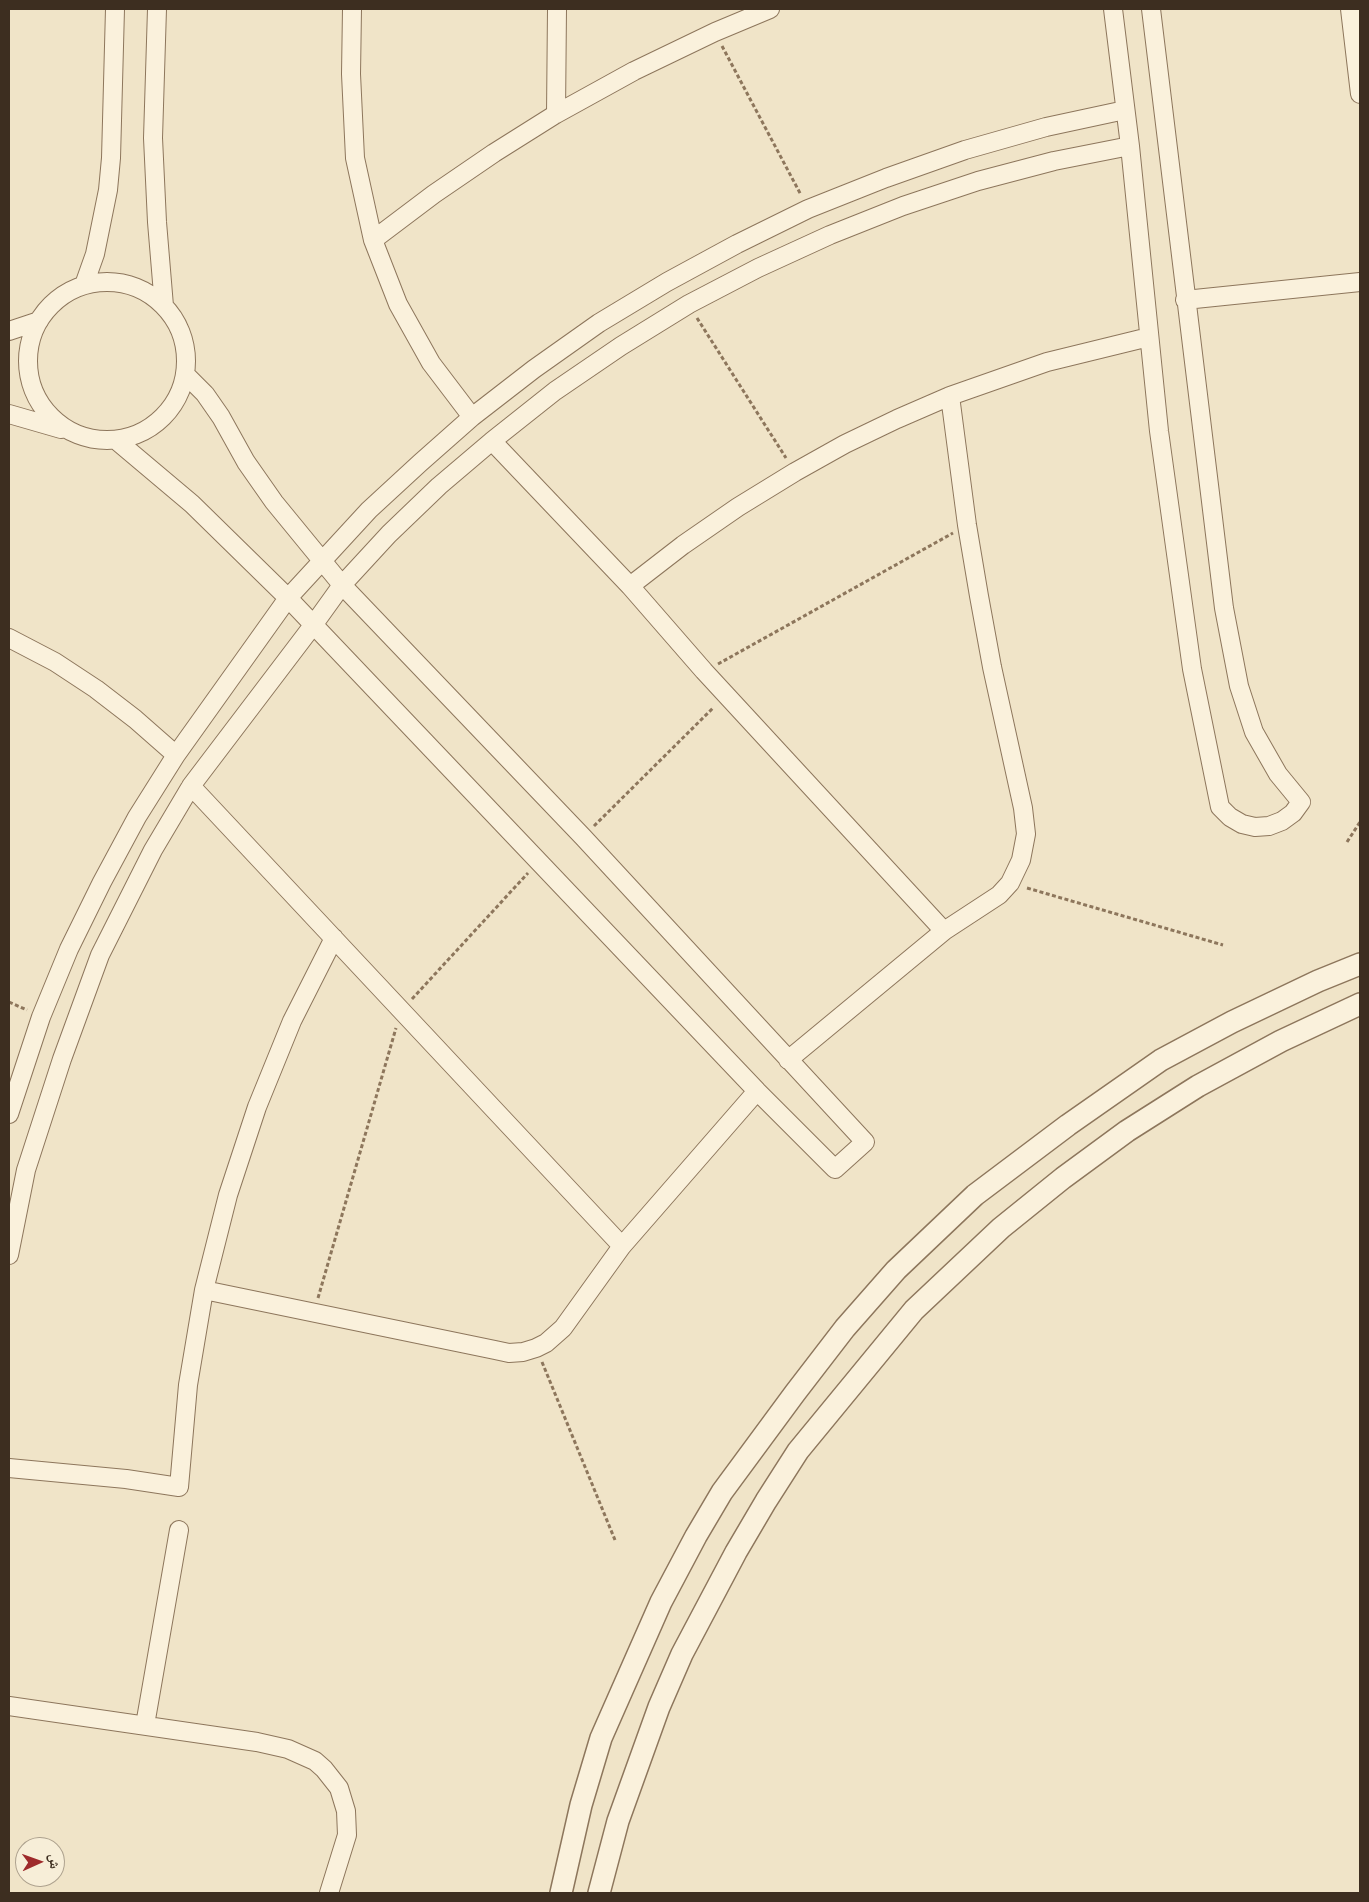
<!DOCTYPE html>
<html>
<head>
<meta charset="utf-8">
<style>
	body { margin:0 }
	#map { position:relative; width:1369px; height:1902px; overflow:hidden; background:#f0e4c8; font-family:"Times New Roman","Noto Naskh Arabic",serif }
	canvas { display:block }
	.frame { position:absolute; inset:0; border:10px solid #3d2e20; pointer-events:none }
	.north { position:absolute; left:15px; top:1837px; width:50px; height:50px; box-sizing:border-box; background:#f7eed8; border:1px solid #ada18e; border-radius:50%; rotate:88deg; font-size:14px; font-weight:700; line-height:20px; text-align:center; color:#3d2e20 }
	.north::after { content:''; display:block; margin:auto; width:18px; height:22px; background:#9e2a2b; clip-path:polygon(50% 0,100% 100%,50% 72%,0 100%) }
</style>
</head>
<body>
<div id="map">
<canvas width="1369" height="1902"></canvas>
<div class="frame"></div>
<div class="north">ش</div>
</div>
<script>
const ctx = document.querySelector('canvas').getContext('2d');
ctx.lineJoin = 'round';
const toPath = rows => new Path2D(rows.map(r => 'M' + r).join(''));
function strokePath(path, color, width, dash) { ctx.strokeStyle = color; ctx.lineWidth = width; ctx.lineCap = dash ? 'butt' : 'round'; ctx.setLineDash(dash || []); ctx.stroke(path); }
const path = toPath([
	[722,46,801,195],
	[697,318,786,458],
	[718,664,953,533],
	[594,826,714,707],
	[1347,842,1360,822],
	[1027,888,1223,945],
	[412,999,528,873],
	[9,1002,27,1010],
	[318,1298,396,1028],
	[542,1362,615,1540]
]);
const minor = toPath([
	[157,9,153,138,157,222,164,306],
	[352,9,351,74,355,158,373,240,398,304,431,363,472,417],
	[1113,9,1130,146,1159,431,1192,669,1220,807,1230,817,1242,824,1255,827,1269,826,1282,821,1293,813,1301,802,1278,774,1254,732,1239,686,1224,608,1151,9],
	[1350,9,1360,94],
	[556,114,557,9],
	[373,240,434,194,494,153,556,114,634,71,715,32,770,9],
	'28 361a79 79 0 1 1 158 0a79 79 0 1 1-158 0Z',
	[84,285,95,254,108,190,111,158,115,9],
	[1185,300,1360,282],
	[9,331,39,321],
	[9,414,61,429],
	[116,440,192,504,288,598,757,1091,835,1169,865,1142,583,837,342,585,274,502,246,462,221,417,205,394,185,374],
	[492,441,630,586,704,671,944,931],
	[630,586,683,545,738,507,795,472,845,444,897,419,950,396,1047,362,1149,337],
	[9,638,55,662,96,689,135,719,176,755],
	[191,786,622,1246],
	[788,1060,944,931,999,895,1010,883,1021,860,1026,834,1023,808,992,667,979,596,967,525,950,396],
	[9,1114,41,1017,69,949,102,882,137,817,176,755,288,598,369,510,420,463,472,417,534,369,599,323,667,282,737,244,808,209,886,178,965,150,1046,127,1125,110],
	[9,1255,26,1170,62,1059,100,955,153,850,191,786,314,624,342,585,389,534,439,486,492,441,555,391,621,346,689,304,758,268,830,235,903,206,978,181,1054,161,1130,146],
	[204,1290,495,1350,509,1353,523,1352,536,1348,546,1343,563,1328,622,1246,757,1091],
	[9,1468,126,1479,179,1487,188,1385,204,1290,228,1195,257,1107,292,1021,334,938],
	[9,1706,257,1742,288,1749,315,1761,324,1769,339,1788,346,1811,347,1835,329,1893],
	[145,1725,179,1530]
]);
const tertiary = toPath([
	[561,1893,581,1805,601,1738,661,1602,696,1536,722,1492,795,1393,845,1328,896,1270,975,1195,1068,1125,1161,1060,1232,1022,1318,981,1360,964],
	[599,1893,618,1821,659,1707,682,1654,736,1552,766,1501,798,1451,914,1310,1001,1228,1063,1178,1127,1131,1198,1086,1281,1041,1360,1004]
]);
strokePath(minor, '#8d765c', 20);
strokePath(tertiary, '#8d765c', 24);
strokePath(path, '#8d765c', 3, [4, 2.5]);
strokePath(minor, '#faf1dc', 18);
strokePath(tertiary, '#faf1dc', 21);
</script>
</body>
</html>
